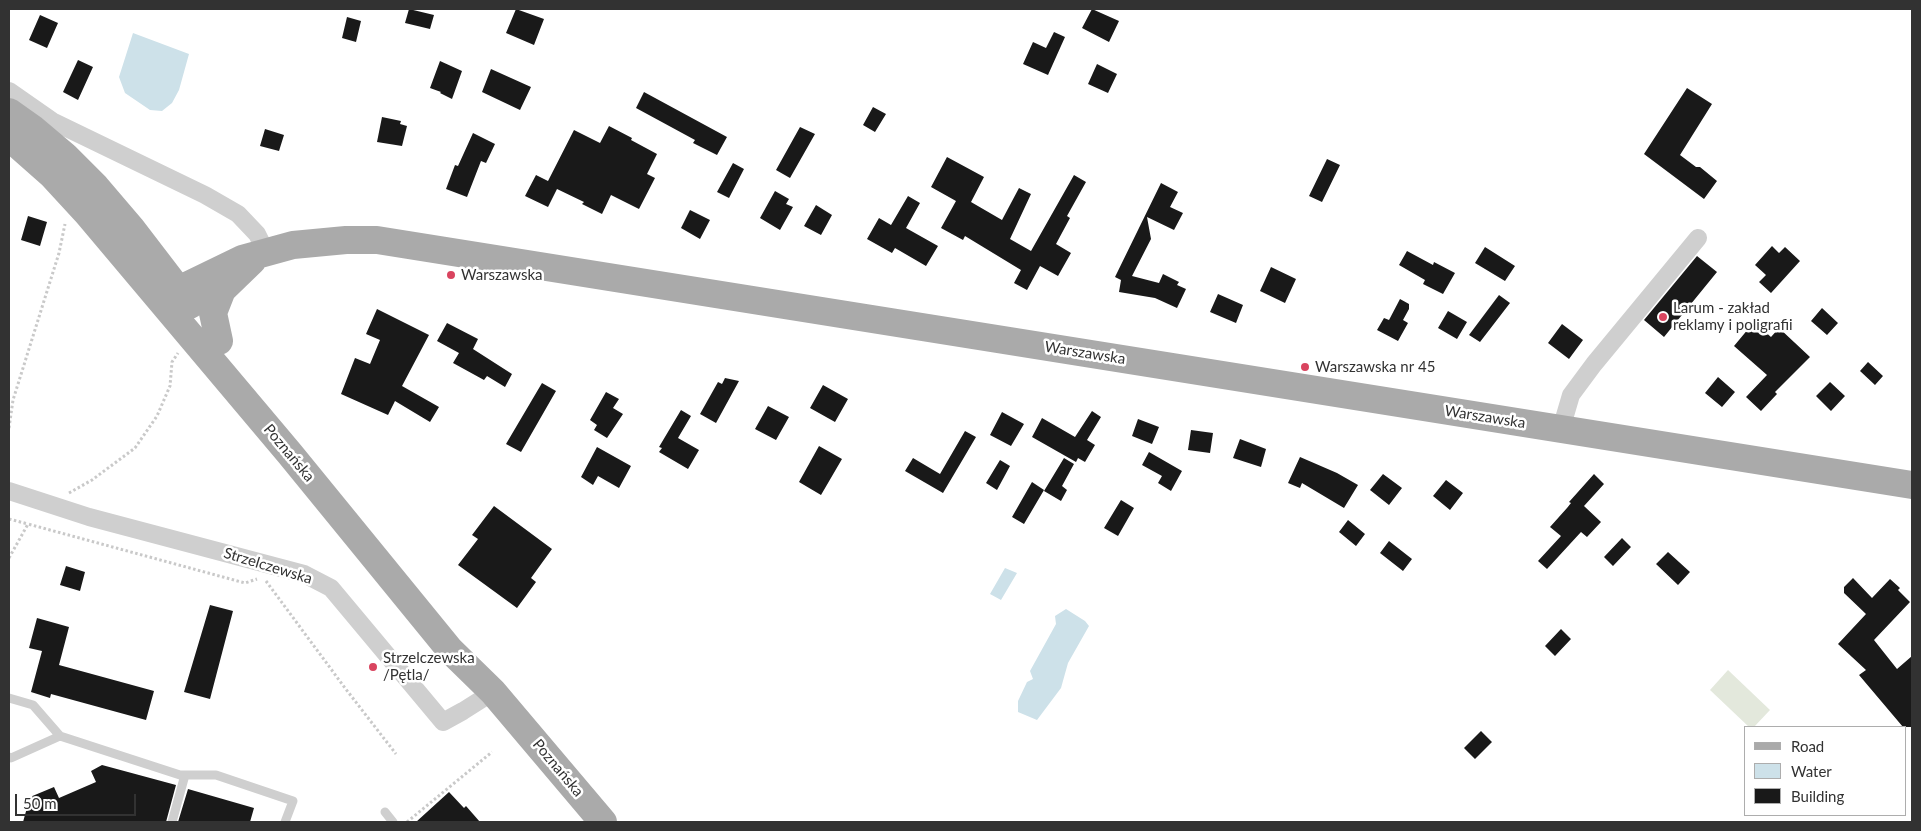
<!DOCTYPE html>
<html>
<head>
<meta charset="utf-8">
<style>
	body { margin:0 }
	#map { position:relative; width:1921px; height:831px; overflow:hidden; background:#fff; font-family:Lato,sans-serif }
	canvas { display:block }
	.frame { position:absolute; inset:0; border:10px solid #323232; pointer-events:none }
	.legend { position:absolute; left:1744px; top:726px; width:162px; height:90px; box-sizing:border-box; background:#fff; border:1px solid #adadad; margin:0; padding:6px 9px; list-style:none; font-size:15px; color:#323232 }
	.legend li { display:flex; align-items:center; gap:10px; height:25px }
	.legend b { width:25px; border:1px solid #adadad }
	.scale { position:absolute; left:15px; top:794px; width:121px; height:22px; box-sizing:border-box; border:2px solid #323232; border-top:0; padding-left:6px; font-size:15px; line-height:18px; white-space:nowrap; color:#323232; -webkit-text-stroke:4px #fff; paint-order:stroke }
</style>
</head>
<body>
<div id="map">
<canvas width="1921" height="831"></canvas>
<div class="frame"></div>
<ul class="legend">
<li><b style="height:6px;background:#aaa"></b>Road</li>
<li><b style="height:14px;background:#cde1e9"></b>Water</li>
<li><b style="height:14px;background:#191919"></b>Building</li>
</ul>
<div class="scale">50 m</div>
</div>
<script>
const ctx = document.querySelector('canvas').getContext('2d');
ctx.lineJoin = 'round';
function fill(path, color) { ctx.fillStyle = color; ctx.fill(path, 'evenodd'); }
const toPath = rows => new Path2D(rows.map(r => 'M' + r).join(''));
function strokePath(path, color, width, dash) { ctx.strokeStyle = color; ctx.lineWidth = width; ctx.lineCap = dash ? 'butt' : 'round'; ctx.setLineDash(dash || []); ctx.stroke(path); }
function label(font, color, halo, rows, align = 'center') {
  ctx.font = font + ' Lato,sans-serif'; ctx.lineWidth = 5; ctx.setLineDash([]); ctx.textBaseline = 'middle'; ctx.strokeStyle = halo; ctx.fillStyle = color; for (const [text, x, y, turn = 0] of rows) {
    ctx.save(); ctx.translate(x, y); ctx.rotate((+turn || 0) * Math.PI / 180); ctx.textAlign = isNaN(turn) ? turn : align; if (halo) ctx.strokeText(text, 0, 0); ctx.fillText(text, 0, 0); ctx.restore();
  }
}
const green = toPath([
	[1728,670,1770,710,1754,727,1749,727,1710,690]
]);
const water = toPath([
	[133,33,189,54,179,90,172,103,162,111,150,110,125,93,119,77],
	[1005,568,1017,573,1001,600,990,594],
	[1066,609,1085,621,1089,626,1068,663,1061,688,1037,720,1018,712,1018,701,1027,682,1033,679,1030,671,1056,624,1055,616]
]);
const building = toPath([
	[409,9,434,15,430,29,405,23],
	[516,9,544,19,534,45,506,33],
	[1092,9,1119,21,1109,42,1082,28],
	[40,15,58,23,47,48,29,40],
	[347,17,361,21,356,42,342,38],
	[1054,32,1065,37,1048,75,1023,64,1033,42,1046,48],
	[78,60,93,67,78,100,63,92],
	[440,61,462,71,452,99,440,93,441,92,430,88],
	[1097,64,1117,74,1108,93,1088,84],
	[491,69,531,87,520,110,482,92],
	[1687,88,1712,104,1680,155,1696,167,1700,167,1717,181,1704,199,1644,154],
	[644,92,727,137,717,155,693,143,695,140,636,108],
	[873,107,886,114,875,132,863,125],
	[382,117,401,121,400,124,407,126,402,146,377,142],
	[609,126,632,138,631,140,657,154,647,174,655,178,639,209,611,195,602,214,582,204,584,202,557,189,548,207,525,196,536,175,548,181,574,130,600,143],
	[800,127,815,134,790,178,776,170],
	[265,129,284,135,279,151,260,146],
	[473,133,495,144,486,163,481,161,467,197,446,189,455,165,458,166],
	[947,157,984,177,971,202,1002,220,1019,188,1031,194,1010,239,1031,251,1074,175,1086,182,1067,216,1070,218,1056,244,1071,253,1058,276,1040,266,1027,290,1014,283,1021,270,965,236,963,240,941,228,956,201,931,187],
	[1327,159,1340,165,1322,202,1309,196],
	[733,163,744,169,729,198,717,192],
	[1161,183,1178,192,1170,207,1183,213,1174,230,1147,217,1151,239,1132,276,1159,283,1163,274,1179,282,1177,285,1186,289,1177,308,1155,298,1119,292,1121,280,1115,277],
	[775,191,789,199,786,204,793,207,780,230,760,218],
	[908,196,920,203,906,228,938,246,926,266,895,248,892,253,867,239,879,218,891,225],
	[816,205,832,215,821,235,804,226],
	[690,210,710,220,700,239,681,228],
	[28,216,47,222,40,246,21,240],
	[1772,246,1779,253,1785,247,1800,261,1771,293,1759,282,1766,275,1755,265],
	[1485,247,1515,266,1505,281,1475,263],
	[1407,251,1433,265,1434,262,1455,273,1443,294,1423,284,1425,280,1399,265],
	[1697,256,1717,272,1664,337,1644,320],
	[1271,267,1296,279,1285,303,1260,291],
	[1218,294,1243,305,1236,323,1210,312],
	[1499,295,1510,303,1480,342,1469,335],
	[1400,299,1409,304,1409,309,1403,320,1408,323,1398,341,1377,330,1384,318,1389,320],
	[1822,308,1838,323,1827,335,1811,321],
	[377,309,429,335,402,386,439,407,430,422,395,401,388,415,341,394,355,358,370,364,380,340,366,334],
	[1448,311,1467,322,1457,339,1438,328],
	[1754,322,1771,337,1779,328,1810,357,1775,392,1777,394,1761,411,1746,397,1767,375,1734,346],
	[447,323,478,339,473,349,512,374,505,387,487,376,484,380,453,363,459,353,437,341],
	[1562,324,1583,340,1569,359,1548,343],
	[1868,362,1883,376,1875,385,1860,371],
	[1718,377,1735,392,1722,407,1705,393],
	[725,378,739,381,716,423,700,414,718,382,722,384],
	[1830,382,1845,396,1831,411,1816,396],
	[542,383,556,391,521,452,506,444],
	[823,385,848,399,835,422,810,408],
	[606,392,619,399,613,408,623,414,607,438,594,430,597,425,590,420],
	[768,406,789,417,776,440,755,429],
	[681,410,691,416,678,438,699,450,688,469,659,452,662,448,659,447],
	[1092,411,1101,417,1087,440,1095,445,1085,462,1078,458,1076,462,1032,437,1042,418,1075,437],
	[1002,412,1024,424,1011,446,990,435],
	[1138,419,1159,427,1152,444,1132,436],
	[1191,430,1213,433,1210,453,1188,450],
	[965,431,976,437,943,493,905,471,913,458,940,474],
	[1240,439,1266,449,1261,467,1233,458],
	[819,446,842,459,821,495,799,482],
	[597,447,631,466,619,488,598,476,593,485,581,477],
	[1149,452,1182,471,1171,491,1158,483,1162,476,1142,465],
	[1300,457,1337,473,1358,485,1344,508,1302,483,1300,488,1288,483],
	[1064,458,1074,464,1062,486,1067,490,1061,501,1044,491],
	[1000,460,1010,466,997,490,986,483],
	[1383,474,1402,488,1389,505,1370,490],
	[1594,474,1604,484,1584,506,1601,522,1587,537,1581,532,1547,569,1538,561,1561,536,1550,527,1567,508,1571,503,1569,502],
	[1446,480,1463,493,1450,510,1433,496],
	[1032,482,1044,490,1024,524,1012,517],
	[1121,500,1134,508,1118,536,1104,528],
	[494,506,552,549,531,578,536,582,517,608,458,565,478,539,472,535],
	[1348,520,1365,534,1356,546,1339,532],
	[1622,538,1631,547,1613,566,1604,557],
	[1389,541,1412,559,1403,571,1380,553],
	[1668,552,1690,572,1678,585,1656,564],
	[66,566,85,572,80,591,60,585],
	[1853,578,1872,598,1890,579,1900,588,1898,590,1910,602,1874,640,1897,669,1912,656,1912,727,1903,727,1859,675,1866,670,1838,644,1866,614,1844,593,1844,587],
	[210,605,233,611,210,699,184,692],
	[37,618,69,627,59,665,154,691,146,720,51,694,50,698,31,692,42,651,29,648],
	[1561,629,1571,639,1555,656,1545,646],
	[1481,731,1492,742,1475,759,1464,748],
	[102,765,176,785,166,822,23,822,30,797,54,787,59,798,96,782,91,771],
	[188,789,254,808,250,822,178,822],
	[449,792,464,808,466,806,480,822,416,822]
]);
const path = toPath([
	[9,428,13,400,59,253,65,224],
	[69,493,92,480,135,448,157,416,170,386,172,362,178,353],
	[9,519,28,524],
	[9,558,28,524,245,583,257,579],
	[266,581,345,688,396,754],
	[407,822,492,752]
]);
const service = toPath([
	[9,698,33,705,60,736,180,775,216,775,293,801,285,822],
	[9,757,11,758,60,736],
	[385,812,393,822],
	[172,822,185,775]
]);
const minor = toPath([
	[9,91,52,121,205,195,238,214,257,234,266,252],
	[1561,429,1571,395,1594,364,1698,238],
	[9,491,89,517,304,574,331,588,443,722,463,711,493,692]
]);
const primary = toPath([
	[9,112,33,129,65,156,96,187,131,228,190,305],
	[9,137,52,175,87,213,290,454,450,650,493,692,603,822],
	[172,306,204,298,222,290,252,261],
	[168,307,178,290,242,259,293,245,346,240,377,240,1912,485],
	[219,341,213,313,222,290]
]);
const markers = [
	[451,275,5,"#d9445f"],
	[1663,317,5,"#d9445f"],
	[1305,367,5,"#d9445f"],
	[373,667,5,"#d9445f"]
];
const poiNames = [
	["Warszawska",461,275],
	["Larum - zakład",1673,308],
	["reklamy i poligrafii",1673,325],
	["Warszawska nr 45",1315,367],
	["Strzelczewska",383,658],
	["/Pętla/",383,675]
];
const streetNames = [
	["Warszawska",1085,353,9],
	["Warszawska",1485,417,9],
	["Poznańska",289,453,50],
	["Strzelczewska",268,566,17],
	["Poznańska",558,768,50]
];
fill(green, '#e3e8dc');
fill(water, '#cde1e9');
fill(building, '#191919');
strokePath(path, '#c9c9c9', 3, [2.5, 2.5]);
strokePath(service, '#cfcfcf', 9);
strokePath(minor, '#cfcfcf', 18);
strokePath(primary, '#aaa', 28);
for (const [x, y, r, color] of markers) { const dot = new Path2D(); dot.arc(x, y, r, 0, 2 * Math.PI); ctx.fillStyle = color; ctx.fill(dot); strokePath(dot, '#fff', 2); }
label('15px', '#323232', '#fff', poiNames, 'left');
label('15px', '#323232', '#fff', streetNames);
</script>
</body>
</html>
